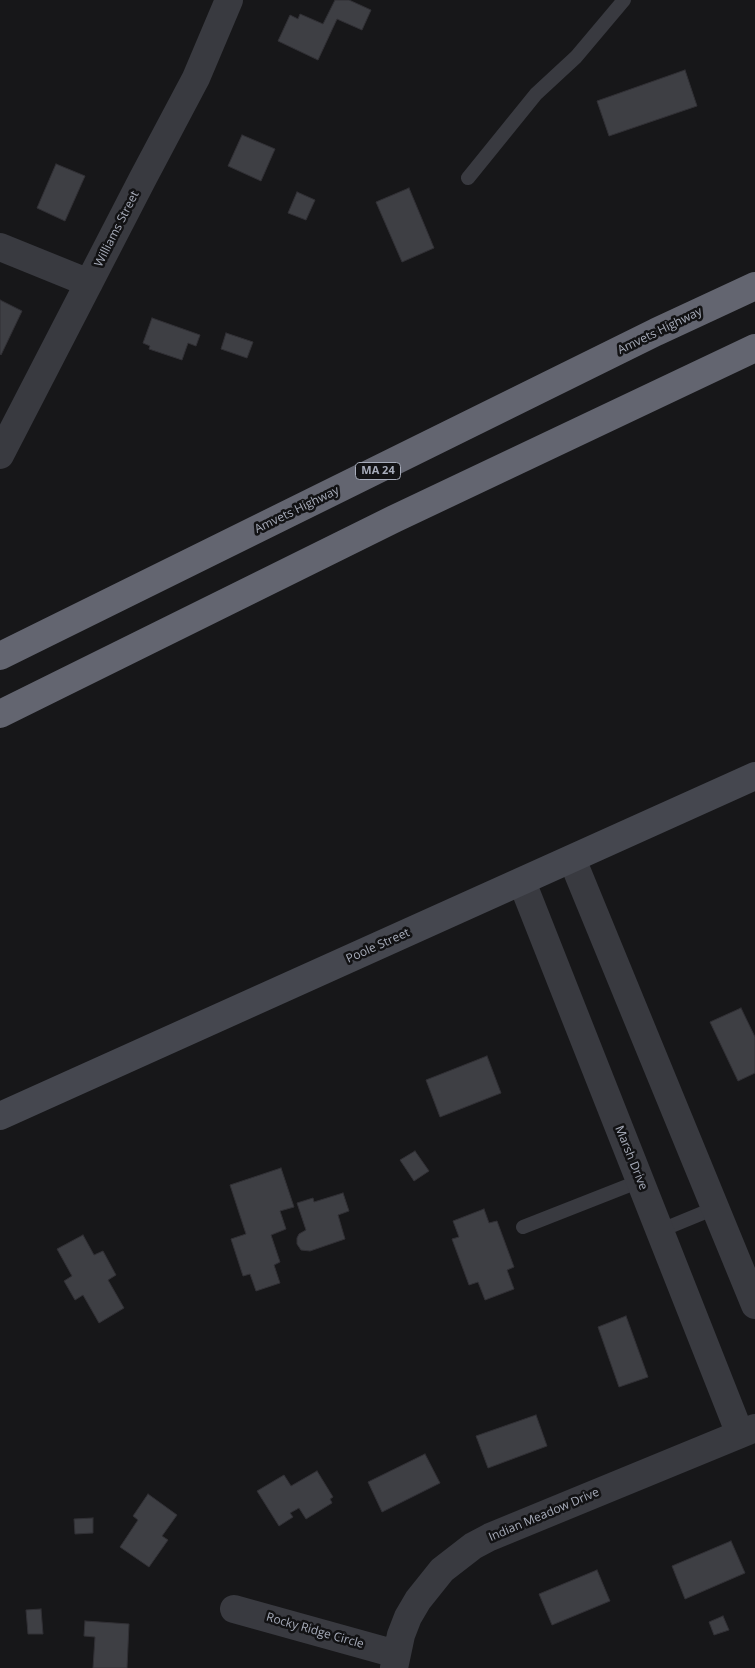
<!DOCTYPE html>
<html>
<head>
<meta charset="utf-8">
<style>
	body { margin:0 }
	canvas { display:block; background:#171719 }
</style>
</head>
<body>
<canvas width="755" height="1668"></canvas>
<script>
const ctx = document.querySelector('canvas').getContext('2d');
ctx.lineJoin = 'round';
function fill(path, color) { ctx.fillStyle = color; ctx.fill(path, 'evenodd'); }
const toPath = rows => new Path2D(rows.map(r => 'M' + r).join(''));
function strokePath(path, color, width, dash) { ctx.strokeStyle = color; ctx.lineWidth = width; ctx.lineCap = dash ? 'butt' : 'round'; ctx.setLineDash(dash || []); ctx.stroke(path); }
function label(font, color, halo, rows, align = 'center') {
  ctx.font = font + ' "Open Sans",sans-serif'; ctx.lineWidth = 5; ctx.setLineDash([]); ctx.textBaseline = 'middle'; ctx.strokeStyle = halo; ctx.fillStyle = color; for (const [text, x, y, turn = 0] of rows) {
    ctx.save(); ctx.translate(x, y); ctx.rotate((+turn || 0) * Math.PI / 180); ctx.textAlign = isNaN(turn) ? turn : align; if (halo) ctx.strokeText(text, 0, 0); ctx.fillText(text, 0, 0); ctx.restore();
  }
}
const building = toPath([
	[335,0,349,0,371,10,362,30,337,19,318,60,278,41,290,15,298,19,300,14,323,24,335,0],
	[685,70,697,106,609,136,597,101,685,70],
	[242,135,275,149,261,181,228,166,242,135],
	[56,164,85,176,65,221,37,208,56,164],
	[409,188,434,248,402,262,376,202,409,188],
	[297,192,315,200,306,220,288,213,297,192],
	[0,300,22,311,1,355,0,354,0,300],
	[152,318,200,335,196,346,188,343,182,360,149,349,150,346,143,343,152,318],
	[226,333,253,342,247,358,221,349,226,333],
	[741,1008,755,1037,755,1073,738,1081,710,1022,741,1008],
	[487,1056,501,1093,440,1117,426,1080,487,1056],
	[415,1151,429,1171,414,1181,400,1160,415,1151],
	[281,1168,294,1207,280,1211,286,1229,271,1235,280,1262,274,1265,280,1283,256,1291,250,1274,243,1276,231,1239,246,1234,230,1185,281,1168],
	[343,1193,349,1211,338,1215,345,1239,310,1251,301,1250,297,1244,297,1238,299,1234,306,1230,297,1203,313,1198,314,1202,343,1193],
	[484,1209,489,1223,497,1221,514,1267,507,1270,514,1289,485,1300,478,1282,469,1285,452,1239,459,1237,453,1221,484,1209],
	[83,1235,94,1255,103,1251,116,1275,108,1280,124,1308,99,1323,83,1295,75,1300,64,1281,72,1276,57,1249,83,1235],
	[626,1316,648,1377,619,1387,598,1327,626,1316],
	[536,1415,547,1446,488,1468,476,1436,536,1415],
	[425,1454,440,1483,382,1512,368,1482,425,1454],
	[317,1471,333,1497,330,1499,332,1503,306,1519,299,1508,290,1513,293,1517,279,1526,257,1491,284,1475,291,1486,317,1471],
	[148,1494,177,1515,162,1536,168,1540,149,1567,120,1547,138,1520,133,1516,148,1494],
	[93,1518,93,1533,75,1534,74,1519,93,1518],
	[731,1541,745,1573,685,1599,672,1566,731,1541],
	[597,1570,610,1601,552,1625,539,1594,597,1570],
	[41,1609,43,1634,28,1634,26,1610,41,1609],
	[723,1616,729,1630,714,1635,709,1622,723,1616],
	[85,1621,129,1624,127,1668,93,1668,95,1637,84,1636,85,1621]
]);
const lane = toPath([
	[468,178,536,94,576,57,624,0],
	[523,1227,640,1181],
	[659,1231,715,1208]
]);
const street = toPath([
	[0,247,89,283],
	[0,455,142,180,196,78,229,0],
	[572,859,755,1305],
	[522,882,740,1434],
	[234,1609,396,1654],
	[394,1668,401,1635,408,1617,418,1600,442,1570,473,1546,490,1537,755,1428]
]);
const secondary = toPath([
	[0,1116,755,776]
]);
const highway = toPath([
	[0,656,656,332,755,286],
	[0,714,394,519,755,348]
]);
const shields = [
	[378,471,45]
];
const shieldNames = [
	["MA 24",378,471]
];
const streetNames = [
	["Williams Street",117,229,-63],
	["Amvets Highway",660,331,-26],
	["Amvets Highway",297,510,-26],
	["Poole Street",378,946,-24],
	["Marsh Drive",631,1158,68],
	["Indian Meadow Drive",544,1515,-23],
	["Rocky Ridge Circle",315,1631,16]
];
fill(building, '#3e3f44');
strokePath(building, '#313035', 1);
strokePath(lane, '#393a40', 14);
strokePath(street, '#393a40', 28);
strokePath(secondary, '#45474f', 28);
strokePath(highway, '#636570', 28);
for (const [x, y, w] of shields) { const box = new Path2D(); box.roundRect(x - w / 2, y - 8.5, w, 17, 4); ctx.fillStyle = '#121214'; ctx.fill(box); strokePath(box, '#a7acba', 1); }
label('bold 11px', '#a7acba', null, shieldNames);
label('12px', '#a7acba', '#121214', streetNames);
</script>
</body>
</html>
